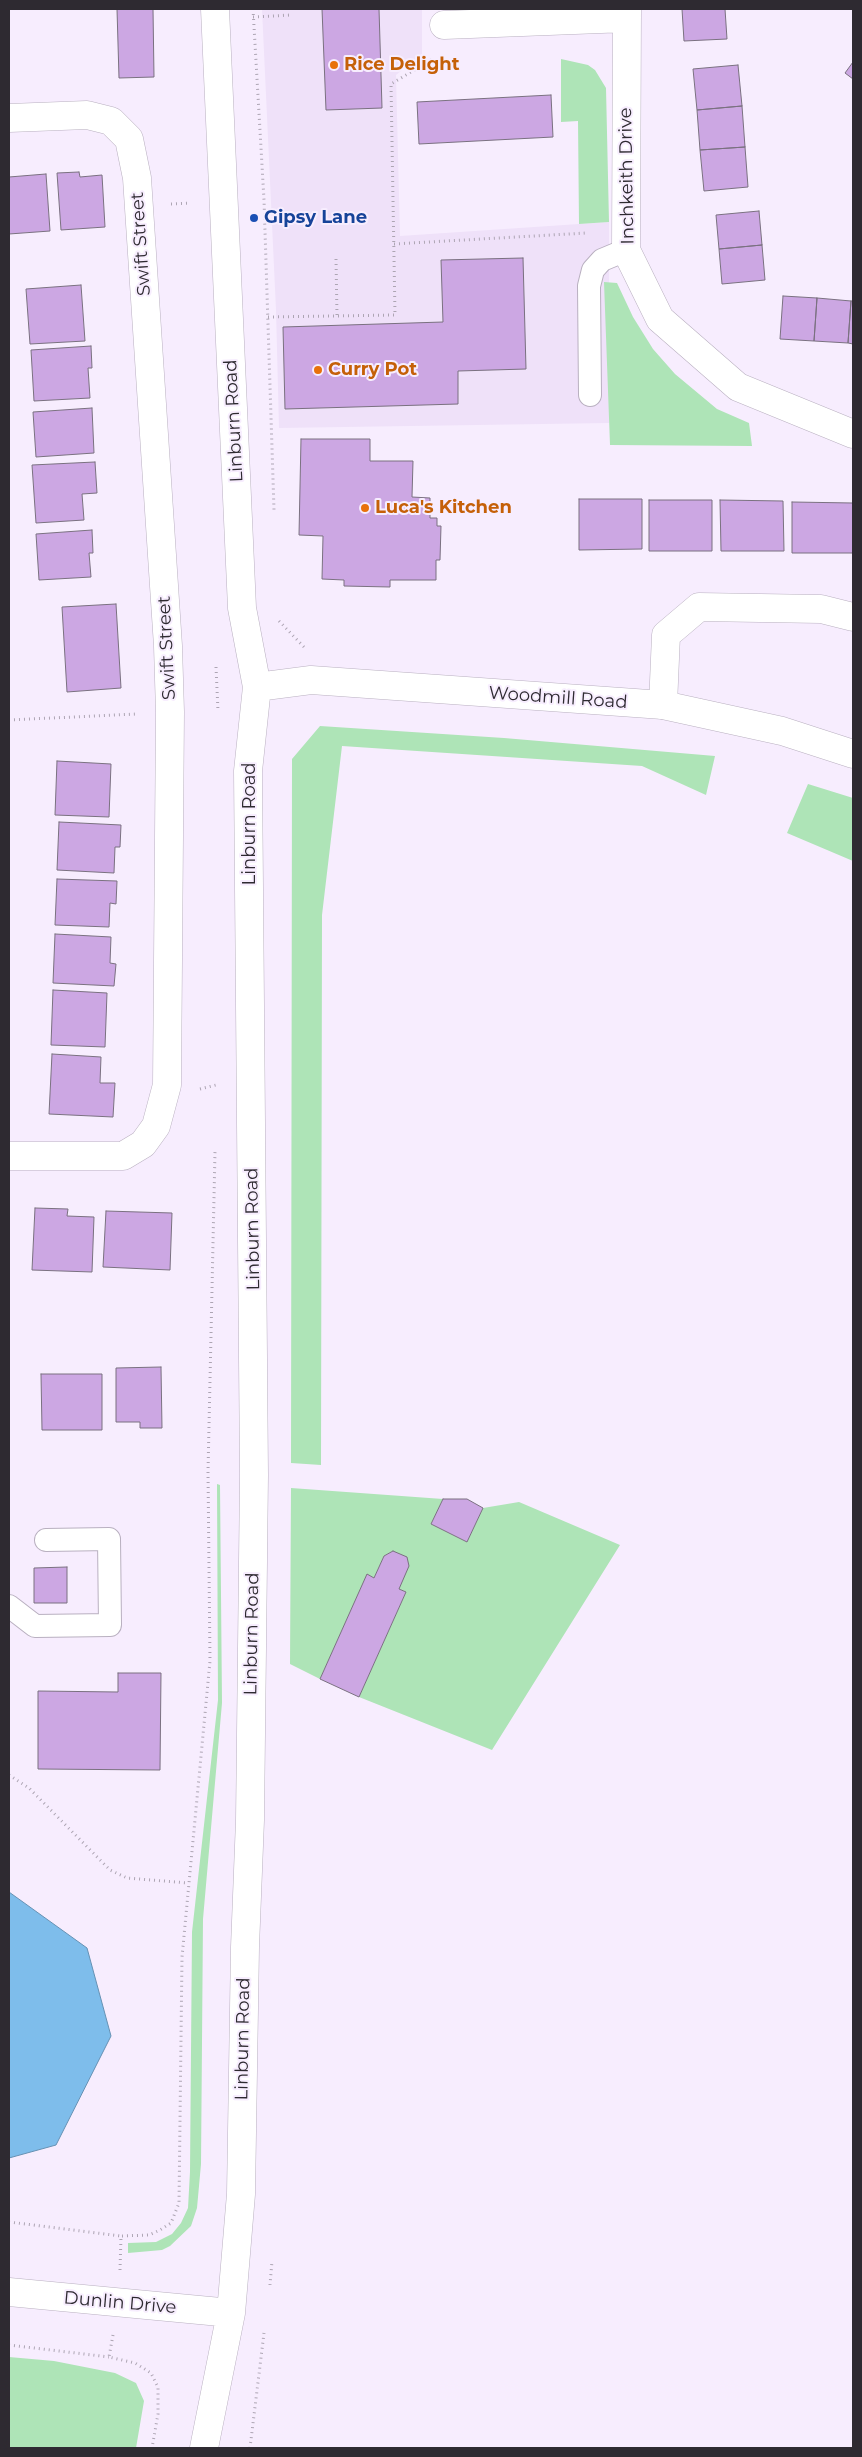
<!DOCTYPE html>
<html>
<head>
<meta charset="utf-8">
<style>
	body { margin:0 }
	#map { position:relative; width:862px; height:2457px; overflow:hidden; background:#f7edfe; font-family:Montserrat,sans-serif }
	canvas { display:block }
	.frame { position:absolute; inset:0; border:10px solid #2e2a31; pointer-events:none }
</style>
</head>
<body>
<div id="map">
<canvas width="862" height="2457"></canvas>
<div class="frame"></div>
</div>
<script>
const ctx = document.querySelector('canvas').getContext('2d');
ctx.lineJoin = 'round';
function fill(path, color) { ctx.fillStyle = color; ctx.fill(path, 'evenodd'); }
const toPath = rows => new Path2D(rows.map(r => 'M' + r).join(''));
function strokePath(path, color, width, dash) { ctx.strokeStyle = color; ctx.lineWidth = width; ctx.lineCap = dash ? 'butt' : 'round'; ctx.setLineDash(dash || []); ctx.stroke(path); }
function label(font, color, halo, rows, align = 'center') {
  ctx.font = font + ' Montserrat,sans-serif'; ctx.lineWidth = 4; ctx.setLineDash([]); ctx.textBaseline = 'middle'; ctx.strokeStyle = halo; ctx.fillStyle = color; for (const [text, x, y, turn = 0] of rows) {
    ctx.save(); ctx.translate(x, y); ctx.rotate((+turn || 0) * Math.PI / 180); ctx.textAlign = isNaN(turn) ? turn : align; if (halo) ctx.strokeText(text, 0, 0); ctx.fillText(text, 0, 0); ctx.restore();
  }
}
const built = toPath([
	[262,9,422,9,422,54,396,75,400,236,609,222,609,423,279,428,276,310]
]);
const green = toPath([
	[561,59,588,65,595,70,606,88,609,222,579,224,578,121,561,122],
	[604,282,617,283,633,317,653,349,675,374,717,409,749,423,752,446,610,445],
	[320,726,504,738,715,756,706,795,642,766,342,746,322,915,321,1465,291,1463,292,759],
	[808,784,853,798,853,861,787,833],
	[217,1484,220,1485,222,1703,203,1919,201,2164,197,2208,191,2226,170,2246,162,2250,128,2253,128,2243,156,2242,172,2234,181,2223,188,2208,190,2172,192,1932,218,1700],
	[291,1488,443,1499,431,1524,467,1542,483,1508,519,1502,620,1545,492,1750,359,1697,406,1592,399,1589,393,1551,384,1556,374,1578,367,1575,320,1679,290,1664],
	[9,2357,54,2361,115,2373,136,2383,144,2401,136,2448,9,2448]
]);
const water = toPath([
	[9,1892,87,1948,111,2036,56,2145,9,2158,9,1892]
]);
const building = toPath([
	[117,9,153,9,154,77,119,78,117,9],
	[322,9,379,9,382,108,326,110,322,9],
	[682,9,725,9,727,39,684,41,682,9],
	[853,62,853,79,845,73,853,62],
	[738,65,742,106,697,110,693,69,738,65],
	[551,95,553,137,419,144,417,102,551,95],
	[742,106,745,147,700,150,697,110,742,106],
	[745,147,748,187,704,191,700,150,745,147],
	[79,172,80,177,102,175,105,227,61,230,57,173,79,172],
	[46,174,50,231,9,234,9,177,46,174],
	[759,211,762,245,719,249,716,215,759,211],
	[762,245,765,280,722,284,719,249,762,245],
	[523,258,526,369,458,371,458,404,285,409,283,327,443,322,441,260,523,258],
	[81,285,85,341,30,344,26,289,81,285],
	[783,296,817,298,814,341,780,339,783,296],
	[817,298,851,301,848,343,814,341,817,298],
	[851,301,853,301,853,344,848,343,851,301],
	[91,346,92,368,88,368,90,398,34,401,31,350,91,346],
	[92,408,94,453,36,457,33,412,92,408],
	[301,439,370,439,370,461,413,461,412,497,430,498,430,518,437,518,437,526,441,526,440,560,436,560,436,580,390,580,390,587,344,586,344,580,322,579,323,536,299,535,301,439],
	[95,462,97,493,82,494,84,520,36,523,32,465,95,462],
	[579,499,642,499,642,549,579,550,579,499],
	[649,500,712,500,712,551,649,551,649,500],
	[720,500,783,501,784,551,721,551,720,500],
	[792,502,853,503,853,553,792,553,792,502],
	[92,530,93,553,89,553,91,577,39,580,36,534,92,530],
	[116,604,121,688,67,692,62,607,116,604],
	[57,761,111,764,109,817,55,815,57,761],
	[59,822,121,825,120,847,115,847,114,873,57,870,59,822],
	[57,879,117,881,116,904,110,903,109,927,55,925,57,879],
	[55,934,111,937,110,963,116,964,114,986,53,983,55,934],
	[53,990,107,993,105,1047,51,1045,53,990],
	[52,1054,101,1057,100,1083,115,1083,113,1117,49,1114,52,1054],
	[35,1208,68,1209,67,1216,94,1217,92,1272,32,1270,35,1208],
	[106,1211,172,1213,170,1270,103,1267,106,1211],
	[161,1367,162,1428,140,1428,140,1422,116,1422,116,1368,161,1367],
	[41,1374,102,1374,102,1430,42,1430,41,1374],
	[443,1499,467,1499,483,1508,467,1542,431,1524,443,1499],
	[393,1551,407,1557,409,1566,399,1589,406,1592,359,1697,320,1679,367,1574,374,1578,384,1556,393,1551],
	[67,1567,67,1603,34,1603,34,1568,67,1567],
	[118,1673,161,1673,160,1770,38,1769,38,1691,118,1692,118,1673]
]);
const path = toPath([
	[253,9,264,200,274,510],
	[253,17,291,15],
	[171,204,190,203],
	[394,244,586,233],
	[336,259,337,316],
	[268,317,395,315,391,84,431,60,433,56],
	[279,621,304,647],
	[216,667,218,711],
	[9,720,137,714],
	[200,1089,216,1085],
	[9,1775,29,1788,110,1870,127,1878,188,1883],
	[9,2222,121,2236],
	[120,2270,121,2236,149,2235,160,2230,171,2223,179,2203,182,1957,210,1661,208,1472,215,1152],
	[270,2285,272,2261],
	[113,2335,109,2357,135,2363,151,2373,158,2387,158,2414,152,2448],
	[9,2345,109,2357],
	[250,2448,264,2333]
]);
const lane = toPath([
	[590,395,589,286,593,270,602,260,626,250],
	[9,1606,35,1626,110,1625,109,1539,46,1540]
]);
const street = toPath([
	[627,9,626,250,660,319,738,387,853,434],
	[444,25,627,18],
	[9,118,87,115,111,121,129,139,137,178,168,646,170,712,167,1085,156,1126,143,1144,123,1156,9,1156],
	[663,705,666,635,699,607,821,609,853,617]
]);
const secondary = toPath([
	[257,687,311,680,663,705,782,731,853,754],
	[9,2292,231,2313],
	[204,2448,231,2313,241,2194,245,1947,250,1820,254,1475,248,771,257,687,242,608,215,9]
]);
const markers = [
	[334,65,5,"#e8710a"],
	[254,218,5,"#1a4fb4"],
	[318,370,5,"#e8710a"],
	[365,508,5,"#e8710a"]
];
const foodNames = [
	["Rice Delight",344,65],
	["Curry Pot",328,370],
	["Luca's Kitchen",375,508]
];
const streetNames = [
	["Inchkeith Drive",627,176,-91],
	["Swift Street",141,244,-94],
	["Linburn Road",234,421,-93],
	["Swift Street",167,648,-93],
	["Woodmill Road",558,698,4],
	["Linburn Road",250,824,-90],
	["Linburn Road",253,1229,-91],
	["Linburn Road",252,1634,-89],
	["Linburn Road",243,2039,-89],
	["Dunlin Drive",120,2303,5]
];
const transitNames = [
	["Gipsy Lane",264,218]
];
fill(built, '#efe1f9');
fill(green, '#aee4b7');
fill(water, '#7ebdeb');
strokePath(water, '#6691b3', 1);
fill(building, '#cca7e3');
strokePath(building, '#7a7180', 1);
strokePath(lane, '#b9b0c0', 24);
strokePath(street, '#b9b0c0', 29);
strokePath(secondary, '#b9b0c0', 29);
strokePath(path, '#ada5b3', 3, [1, 4]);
strokePath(lane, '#fff', 22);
strokePath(street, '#fff', 28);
strokePath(secondary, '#fff', 28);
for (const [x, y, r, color] of markers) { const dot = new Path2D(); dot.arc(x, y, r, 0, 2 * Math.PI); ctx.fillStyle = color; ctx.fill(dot); strokePath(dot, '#f7edfe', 2); }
label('bold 18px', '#c56008', '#f7edfe', foodNames, 'left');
label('18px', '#2e2a31', '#f7edfe', streetNames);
label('bold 18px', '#164399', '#f7edfe', transitNames, 'left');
</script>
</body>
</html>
